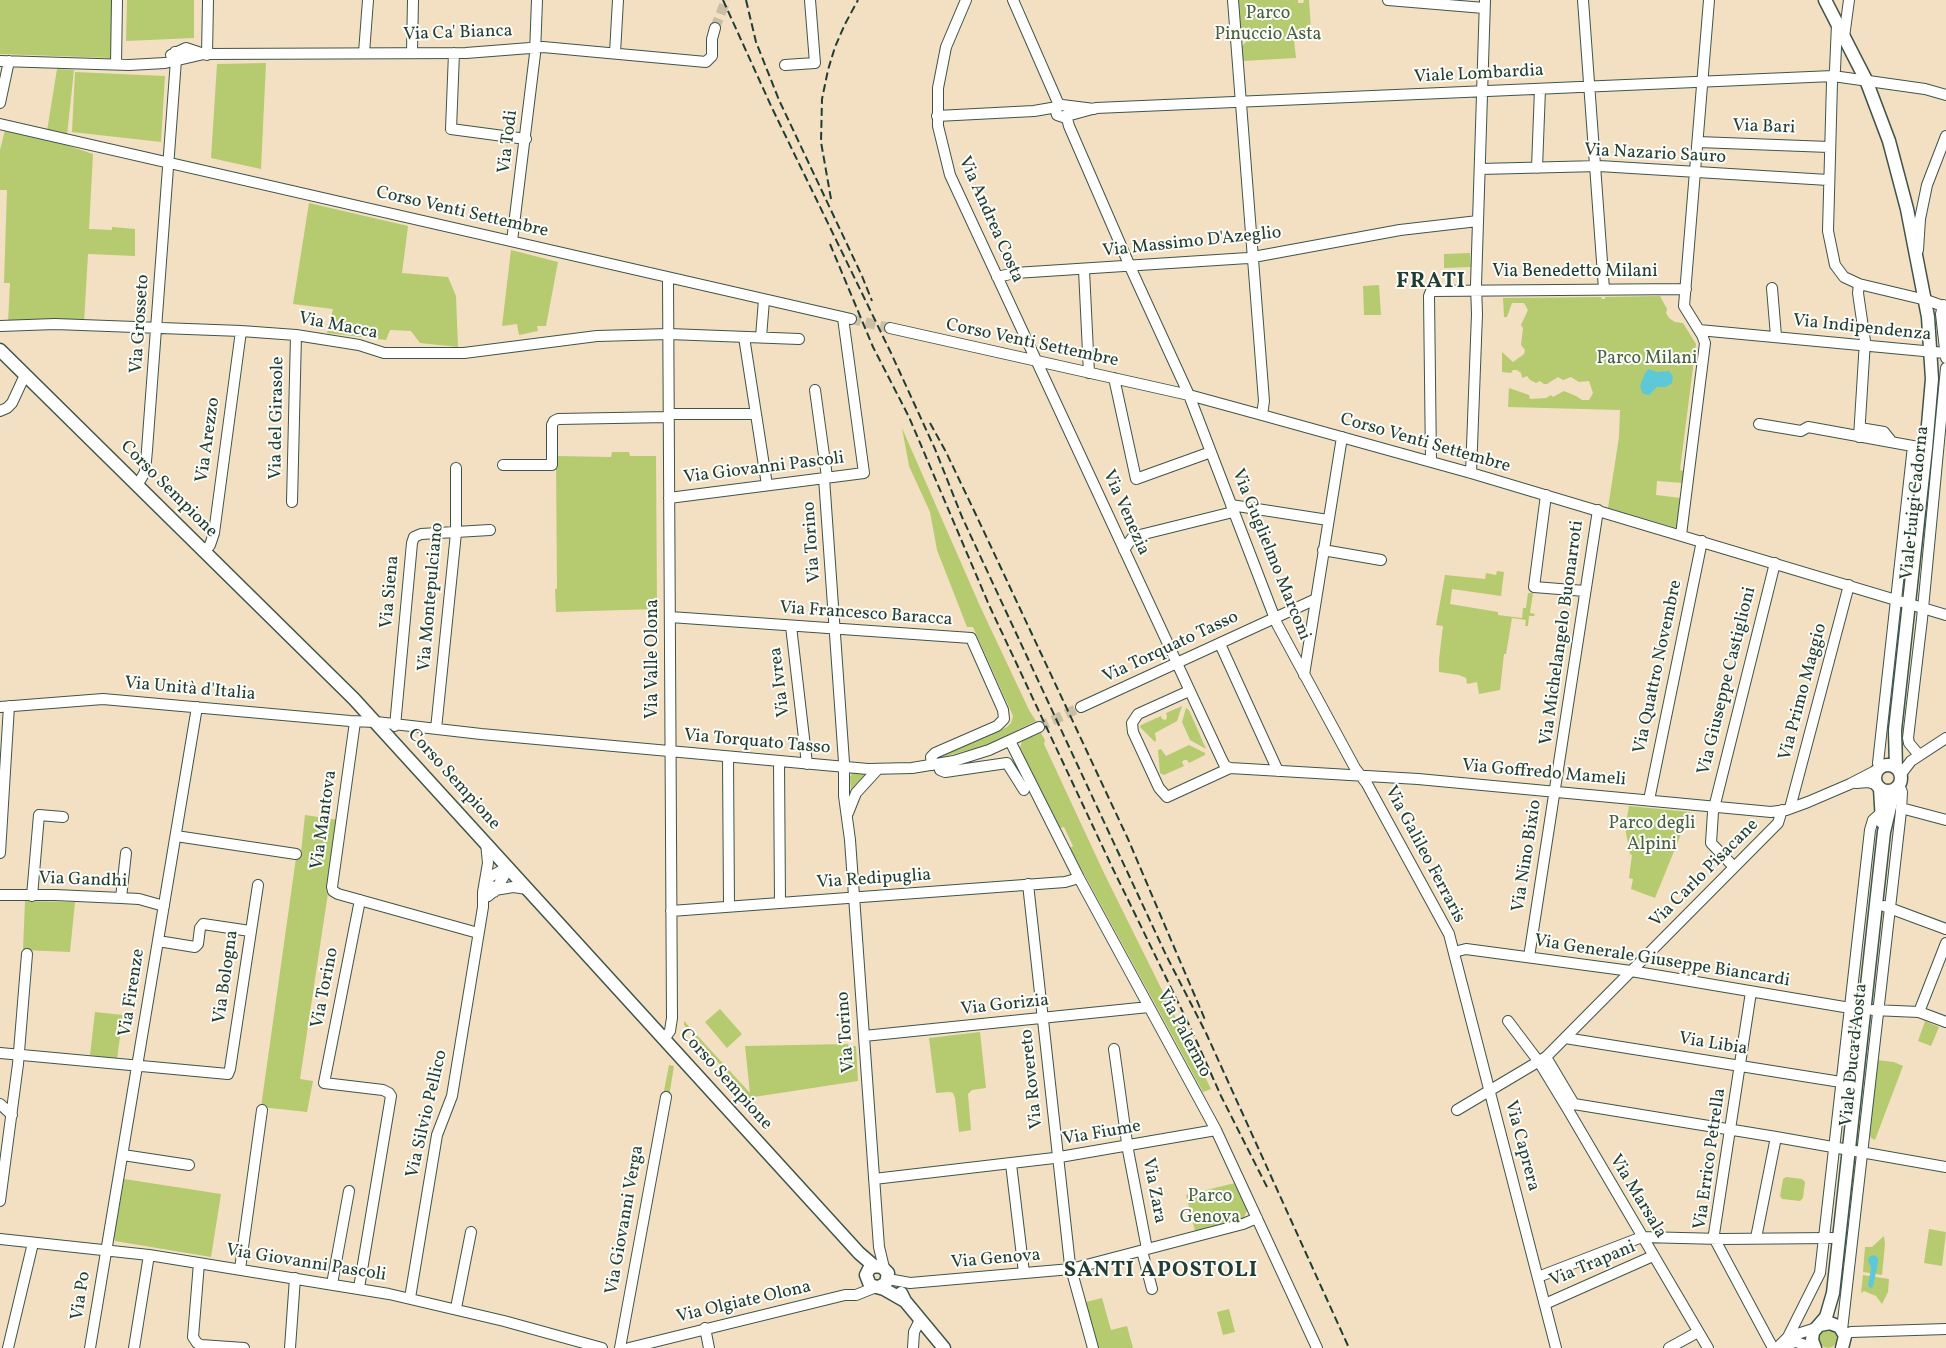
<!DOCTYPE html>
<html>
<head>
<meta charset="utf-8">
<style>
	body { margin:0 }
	canvas { display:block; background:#f3dfc2 }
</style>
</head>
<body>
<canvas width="1946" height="1348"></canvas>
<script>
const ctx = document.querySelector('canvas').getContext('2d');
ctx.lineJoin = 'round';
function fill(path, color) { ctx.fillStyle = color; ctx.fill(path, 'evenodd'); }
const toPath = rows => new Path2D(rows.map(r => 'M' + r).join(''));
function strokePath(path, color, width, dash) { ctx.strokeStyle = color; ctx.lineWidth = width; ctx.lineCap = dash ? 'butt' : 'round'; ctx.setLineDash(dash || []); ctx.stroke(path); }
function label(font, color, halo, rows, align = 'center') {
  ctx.font = font + ' Vollkorn,serif'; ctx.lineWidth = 4; ctx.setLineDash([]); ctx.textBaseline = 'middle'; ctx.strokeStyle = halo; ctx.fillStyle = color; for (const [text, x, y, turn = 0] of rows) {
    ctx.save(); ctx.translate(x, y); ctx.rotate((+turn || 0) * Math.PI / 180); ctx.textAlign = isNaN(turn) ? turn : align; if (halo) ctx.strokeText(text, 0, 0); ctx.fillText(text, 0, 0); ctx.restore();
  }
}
const green = toPath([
	[0,0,111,0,111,58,0,54],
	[127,0,194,0,194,38,126,41],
	[1238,0,1298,0,1298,3,1303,3,1304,0,1309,0,1311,29,1293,30,1296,58,1243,61,1242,46,1246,42,1246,38,1241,35],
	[266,63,261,169,211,158,217,64],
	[57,69,74,70,66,145,93,154,89,229,112,230,112,227,135,229,135,256,88,254,84,323,8,323,10,283,4,283,7,190,0,190,0,150,7,122,47,131],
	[75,72,165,76,161,142,72,132],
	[309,203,408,226,402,273,448,277,456,296,458,347,420,343,411,331,390,330,386,340,327,333,333,309,293,304],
	[511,250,558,262,546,326,537,326,538,331,519,335,517,324,502,326],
	[1470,253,1471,267,1444,268,1444,254],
	[1379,285,1381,315,1364,315,1363,286],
	[1660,296,1667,309,1666,313,1669,318,1675,322,1683,323,1696,344,1680,470,1684,471,1683,483,1657,481,1656,495,1681,498,1677,528,1608,508,1619,437,1620,410,1508,407,1509,388,1529,395,1530,399,1546,398,1551,395,1553,397,1564,391,1576,396,1582,400,1589,400,1593,393,1589,381,1579,382,1571,377,1563,380,1558,377,1547,384,1544,384,1540,381,1536,383,1530,380,1527,376,1522,378,1521,373,1517,370,1513,370,1511,373,1502,372,1502,352,1513,362,1524,354,1525,350,1521,345,1523,328,1521,325,1528,310,1524,303,1512,303,1507,317,1504,317,1503,298,1601,297,1602,299,1605,299,1605,297],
	[902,428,980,606,1029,710,1036,721,987,745,939,758,938,757,1007,727,1011,723,1013,716,973,627,967,627,937,550,930,512,909,466],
	[612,452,629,452,630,456,656,456,657,609,556,612,555,589,557,589,556,456,611,457],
	[1497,571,1504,572,1501,596,1452,589,1450,604,1498,612,1498,615,1522,618,1523,608,1526,608,1528,593,1533,593,1530,613,1535,614,1534,616,1529,616,1528,626,1525,626,1526,620,1512,618,1506,654,1504,654,1500,690,1479,694,1477,682,1467,684,1466,678,1459,675,1439,672,1439,659,1443,626,1436,625,1445,575,1485,579,1486,573,1496,575],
	[1182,706,1177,721,1155,733,1156,740,1155,742,1140,727,1141,725,1161,716,1162,719,1166,720,1167,717,1166,713],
	[1186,708,1189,710,1206,749,1190,740,1182,722],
	[1041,733,1045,740,1044,744,1103,871,1211,1089,1203,1092,1070,848,1073,846,1064,827,1060,828,1020,748,1022,741],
	[1189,745,1205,753,1205,755,1189,763,1187,760,1184,760,1182,762,1184,766,1164,775,1160,773,1158,750,1161,749,1166,756],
	[853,772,867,774,852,791,851,791,850,777],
	[1629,806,1690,812,1655,898,1631,889,1633,879,1629,878,1632,855,1630,854,1625,828],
	[305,815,339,820,300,1079,313,1081,307,1112,261,1107,296,858,301,852],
	[25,901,75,902,70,952,23,950],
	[720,1009,742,1034,727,1048,705,1022],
	[95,1012,123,1015,117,1059,90,1055],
	[684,1021,750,1093,745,1046,848,1044,849,1047,856,1046,858,1081,754,1097,755,1098,734,1101,732,1100,745,1092,684,1025],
	[1925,1021,1939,1027,1931,1046,1918,1041],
	[980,1032,986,1088,972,1090,968,1094,971,1130,959,1132,955,1098,953,1093,950,1092,936,1093,929,1038],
	[1876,1060,1894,1062,1903,1066,1875,1140,1871,1138,1869,1133],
	[669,1065,674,1066,669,1097,663,1096],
	[1786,1177,1802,1179,1805,1182,1803,1198,1800,1201,1782,1199,1780,1196,1783,1179],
	[124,1179,221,1194,211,1257,115,1241,114,1238],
	[1235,1183,1247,1210,1244,1218,1195,1231,1186,1195],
	[1929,1229,1946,1232,1942,1266,1924,1263],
	[1884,1236,1885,1244,1882,1275,1863,1272,1865,1247,1872,1247],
	[1863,1275,1889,1279,1888,1292,1882,1304,1876,1296,1864,1291,1861,1293],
	[1102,1298,1111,1330,1127,1326,1133,1348,1098,1348,1086,1302],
	[1229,1309,1235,1332,1223,1335,1217,1312],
	'1819 1339a9 9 0 1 1 18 0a9 9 0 1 1-18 0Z'
]);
const water = toPath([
	[1649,369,1657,372,1669,371,1673,376,1672,383,1666,387,1657,387,1649,395,1643,394,1640,386,1645,373],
	[1874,1255,1878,1258,1878,1262,1873,1287,1871,1288,1868,1286,1871,1268,1868,1260,1870,1256]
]);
const minorTunnel = toPath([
	[715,28,726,0],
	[851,319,890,328],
	[1039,727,1081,707]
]);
const minor = toPath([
	[966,0,946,47,938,88,938,126,950,175,1222,760,1225,766,1230,768],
	[1013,0,1059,105],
	[1233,0,1264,401,1262,415],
	[1388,0,1484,8],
	[1583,0,1604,289],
	[1837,24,1835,70,1832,82,1828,231,1835,265,1844,277,1859,284,1926,300,1946,307],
	[1844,37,1849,0],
	[412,52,413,0],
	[364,53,368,0],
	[454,53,451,129,526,139],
	[615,53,618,0],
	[171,55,186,48,204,54],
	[207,55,208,0],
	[0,61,129,65,165,63,204,54,466,53,543,47,706,62,712,56,712,39,715,28],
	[116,64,117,0],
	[785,65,815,63,810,0],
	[0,103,9,61],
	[1094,109,1062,105,1058,106,1056,111,1057,115,1063,117,1096,108,1833,76,1925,89,1946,95],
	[1066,115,1069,126,1132,271,1189,395,1277,624,1355,768,1367,784,1449,934,1556,1348],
	[937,116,1034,111,1057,107],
	[0,124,851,319],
	[1698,142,1829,147],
	[1537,168,1540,89],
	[1480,169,1599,166,1828,180],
	[512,241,535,54,537,0],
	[1918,250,1920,219,1927,185,1946,136],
	[1084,270,1089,373],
	[997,277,1015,273,1248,258,1400,230,1478,221],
	[1859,284,1858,293,1865,341,1859,437],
	[1772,288,1776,336],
	[1943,305,1941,314,1946,358],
	[0,326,55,324,241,331,296,335,359,345,384,353,464,353,597,336,669,334,799,339],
	[890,328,1189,395,1262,415,1471,473,1946,615],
	[1699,330,1945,353],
	[744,337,767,485],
	[761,337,764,300],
	[1114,378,1136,479,1211,452],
	[815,390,827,477],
	[0,411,7,408,12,403,25,375],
	[669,414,756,414],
	[1759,424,1801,431,1808,427,1918,447],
	[1860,428,1884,432,1892,442],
	[1431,462,1429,296,1431,291,1686,289],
	[503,465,552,465,552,425,554,421,558,419,669,417],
	[1471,473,1477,314,1476,285,1485,0],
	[824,478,844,762,844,796,850,840,879,1247,884,1268],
	[138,484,145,472,147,450,176,60,175,52],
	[1546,495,1534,587,1585,591],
	[669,498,864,473,843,318],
	[292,502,296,335],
	[1231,505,1328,520],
	[1681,535,1705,343,1702,335,1684,306,1709,0],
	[1124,550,1132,538,1136,536,1233,512],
	[1323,550,1381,560],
	[205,551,210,545,214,533,241,331],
	[670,617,971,638,1003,710,1004,719,997,726,935,753,931,757,932,765],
	[791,626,807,764],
	[1220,644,1278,771],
	[1304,675,1342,437],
	[1189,691,1138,714,1132,723,1133,732,1159,788,1167,797,1230,768,1418,779,1771,812,1786,810,1808,802,1850,784,1879,769],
	[0,707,103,699,350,721,376,722,481,734,868,769,912,768,954,761,989,750,1039,727],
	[1081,707,1316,599],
	[355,722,332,887,333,891,338,894,478,933],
	[395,726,412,543,414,537,421,534,490,530],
	[436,729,456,533,456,468],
	[1010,741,1079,878,1216,1130,1317,1348],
	[1919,755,1909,743,1908,738,1922,619,1946,368],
	[728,757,729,906],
	[779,762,780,903],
	[938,764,940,770,945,772,1007,763,1024,790],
	[1880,768,1878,763,1879,754,1913,446],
	[1901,774,1911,761,1946,738],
	[1856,783,1868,782,1878,785],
	[1649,800,1702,541],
	[1790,808,1849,585],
	[1901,808,1946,820],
	[848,813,856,793,878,769],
	[176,836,296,854],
	[0,853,9,706],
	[1734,867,1711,843,1713,812,1775,563],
	[486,879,508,867],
	[1028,884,1070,1265,1093,1348],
	[484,887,491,886,493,892,488,896,483,892,488,863,486,843],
	[495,890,513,887,528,889],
	[494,892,504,876,508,867],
	[0,895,55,895,121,898,139,899,164,906],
	[32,896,39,815,63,817],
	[121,898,126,853],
	[1884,906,1946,929],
	[671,911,1065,882,1079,878],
	[158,941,195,947,198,944,200,928,203,924,250,931],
	[1454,952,1466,949,1631,971,1856,1009],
	[1529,957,1598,510],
	[1751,992,1714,1234,1714,1238,1773,1348],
	[1873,1010,1919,1012,1946,1022],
	[1919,1012,1946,943],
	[1508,1021,1539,1062,1567,1108,1708,1348],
	[864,1036,1149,1007],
	[1565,1038,1847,1083],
	[664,1039,670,1031,672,1018,668,278],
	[1114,1049,1128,1150,1147,1249],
	[0,1053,228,1074,230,1069,258,885],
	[1546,1057,1574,1104],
	[0,1104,12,1115],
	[1567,1108,1574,1104,1776,1137,1946,1167],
	[1457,1110,1546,1057,1778,823,1782,810],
	[123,1155,189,1165],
	[1011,1164,1024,1273],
	[874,1179,1054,1158,1216,1130],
	[0,1201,18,1064,27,954],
	[1756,1238,1776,1137],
	[0,1239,149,1255,389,1294,504,1321,602,1348],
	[1142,1251,1152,1289],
	[199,1263,193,1337,197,1343,201,1345,244,1348],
	[240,1269,262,1110],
	[1538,1277,1642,1237,1721,1239,1832,1238],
	[888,1279,910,1283,1071,1269,1243,1224,1257,1218],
	[332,1284,349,1191],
	[359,1288,391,1096,389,1093,383,1090,324,1083,360,900],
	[410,1298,437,1135,452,1096,483,907,483,892],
	[1545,1304,1653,1256],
	[456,1308,471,1232],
	[705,1328,709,1348],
	[1842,1330,1901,811,1902,792,1899,785],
	[1844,1335,1851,1332,1946,1329],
	[1788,1337,1820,1273,1870,830,1873,820,1881,813],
	[1781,1347,1788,1344,1796,1342,1814,1348],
	[8,1348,33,1243],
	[90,1348,197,707],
	[134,1348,149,1255],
	[290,1348,295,1278],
	[620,1348,666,1097],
	[629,1348,845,1295,856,1295,876,1287],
	[913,1348,914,1332,920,1320],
	[1669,1348,1698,1332],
	[1777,1348,1788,1337,1816,1328]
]);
const major = toPath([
	[1825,0,1866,80,1889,141,1907,209,1928,317,1932,379,1926,448,1895,730,1896,768],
	[0,350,354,699,859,1253,874,1266],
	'1875 778a13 13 0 1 1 26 0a13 13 0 1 1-26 0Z',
	[1880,788,1882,822],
	[879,1287,886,1283,888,1273,882,1267,874,1266,869,1269,866,1275,870,1285,884,1289,905,1301],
	[901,1293,905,1301,944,1348],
	[1820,1325,1830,1323,1840,1327,1845,1336,1842,1348],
	[1815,1348,1812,1340,1813,1332,1826,1317,1833,1293,1884,832,1894,790]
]);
const rail = toPath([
	[723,0,772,108,891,353,935,449,962,517,1166,955,1206,1033,1349,1348],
	[746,0,756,42,779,100,862,276,872,301],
	[831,199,821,142,822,99,828,70,835,47,845,24,858,0],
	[830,244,873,347,909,417,989,605,1113,869,1192,1031,1221,1096,1267,1187],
	[930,423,946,452,978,519,1128,839,1206,1022]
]);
const parkNames = [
	["Parco",1268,15],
	["Pinuccio Asta",1268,36],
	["Parco Milani",1647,360],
	["Parco degli",1652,825],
	["Alpini",1652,846],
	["Parco",1210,1198],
	["Genova",1210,1219]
];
const streetNames = [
	["Via Ca' Bianca",458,34,-2],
	["Viale Lombardia",1479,75,-3],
	["Via Bari",1764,128,2],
	["Via Todi",509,142,-83],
	["Via Nazario Sauro",1655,155,3],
	["Corso Venti Settembre",462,213,13],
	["Via Andrea Costa",990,220,66],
	["Via Massimo D'Azeglio",1192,243,-6],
	["Via Benedetto Milani",1575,273],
	["Via Grosseto",141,324,-86],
	["Via Macca",338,327,11],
	["Via Indipendenza",1862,329,6],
	["Corso Venti Settembre",1032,344,12],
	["Via del Girasole",278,418,-89],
	["Via Arezzo",209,440,-82],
	["Corso Venti Settembre",1425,444,16],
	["Via Giovanni Pascoli",764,469,-7],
	["Corso Sempione",168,490,45],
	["Viale Luigi Cadorna",1916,503,-84],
	["Via Venezia",1125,513,66],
	["Via Torino",813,542,-94],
	["Via Guglielmo Marconi",1270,555,68],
	["Via Siena",391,592,-85],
	["Via Montepulciano",432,597,-85],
	["Via Francesco Baracca",866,615,4],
	["Via Michelangelo Buonarroti",1563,633,-82],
	["Via Torquato Tasso",1171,648,-25],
	["Via Valle Olona",654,659,-90],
	["Via Quattro Novembre",1659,667,-78],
	["Via Giuseppe Castiglioni",1728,681,-76],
	["Via Ivrea",781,682,-97],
	["Via Unità d'Italia",190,690,5],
	["Via Primo Maggio",1804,692,-75],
	["Via Torquato Tasso",757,743,5],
	["Via Goffredo Mameli",1544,774,5],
	["Corso Sempione",453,780,48],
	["Via Mantova",325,820,-82],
	["Via Galileo Ferraris",1424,855,62],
	["Via Nino Bixio",1528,856,-81],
	["Via Carlo Pisacane",1705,874,-45],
	["Via Redipuglia",874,880,-4],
	["Via Gandhi",83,881,2],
	["Via Generale Giuseppe Biancardi",1662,962,9],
	["Via Bologna",227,977,-82],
	["Via Torino",326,988,-79],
	["Via Firenze",133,993,-81],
	["Via Gorizia",1005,1006,-6],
	["Via Torino",847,1032,-94],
	["Via Palermo",1183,1034,62],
	["Via Libia",1713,1045,9],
	["Viale Duca d'Aosta",1855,1055,-84],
	["Via Rovereto",1033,1079,-96],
	["Corso Sempione",725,1080,48],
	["Via Silvio Pellico",428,1114,-77],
	["Via Fiume",1102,1134,-10],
	["Via Caprera",1521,1146,75],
	["Via Errico Petrella",1711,1159,-82],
	["Via Zara",1153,1191,79],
	["Via Marsala",1637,1197,59],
	["Via Giovanni Verga",626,1220,-80],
	["Via Genova",996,1260,-5],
	["Via Giovanni Pascoli",306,1264,9],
	["Via Trapani",1593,1265,-23],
	["Via Po",82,1296,-81],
	["Via Olgiate Olona",744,1303,-13]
];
const districtNames = [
	["FRATI",1431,283],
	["SANTI APOSTOLI",1161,1272]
];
fill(green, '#b6cb6f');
fill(water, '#5dc8d7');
strokePath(minorTunnel, '#c9bfa6', 10, [10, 5]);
strokePath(minor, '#3f5549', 12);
strokePath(major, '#3f5549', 15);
strokePath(minor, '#fff', 10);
strokePath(major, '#fff', 12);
strokePath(rail, '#1f3d34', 2, [8, 4]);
label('18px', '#456043', '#fdfcf7', parkNames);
label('18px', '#1f3d34', '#fdfcf7', streetNames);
ctx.letterSpacing = '1px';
label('bold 22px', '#1f3d34', '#fdfcf7', districtNames);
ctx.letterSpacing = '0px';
</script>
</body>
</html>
